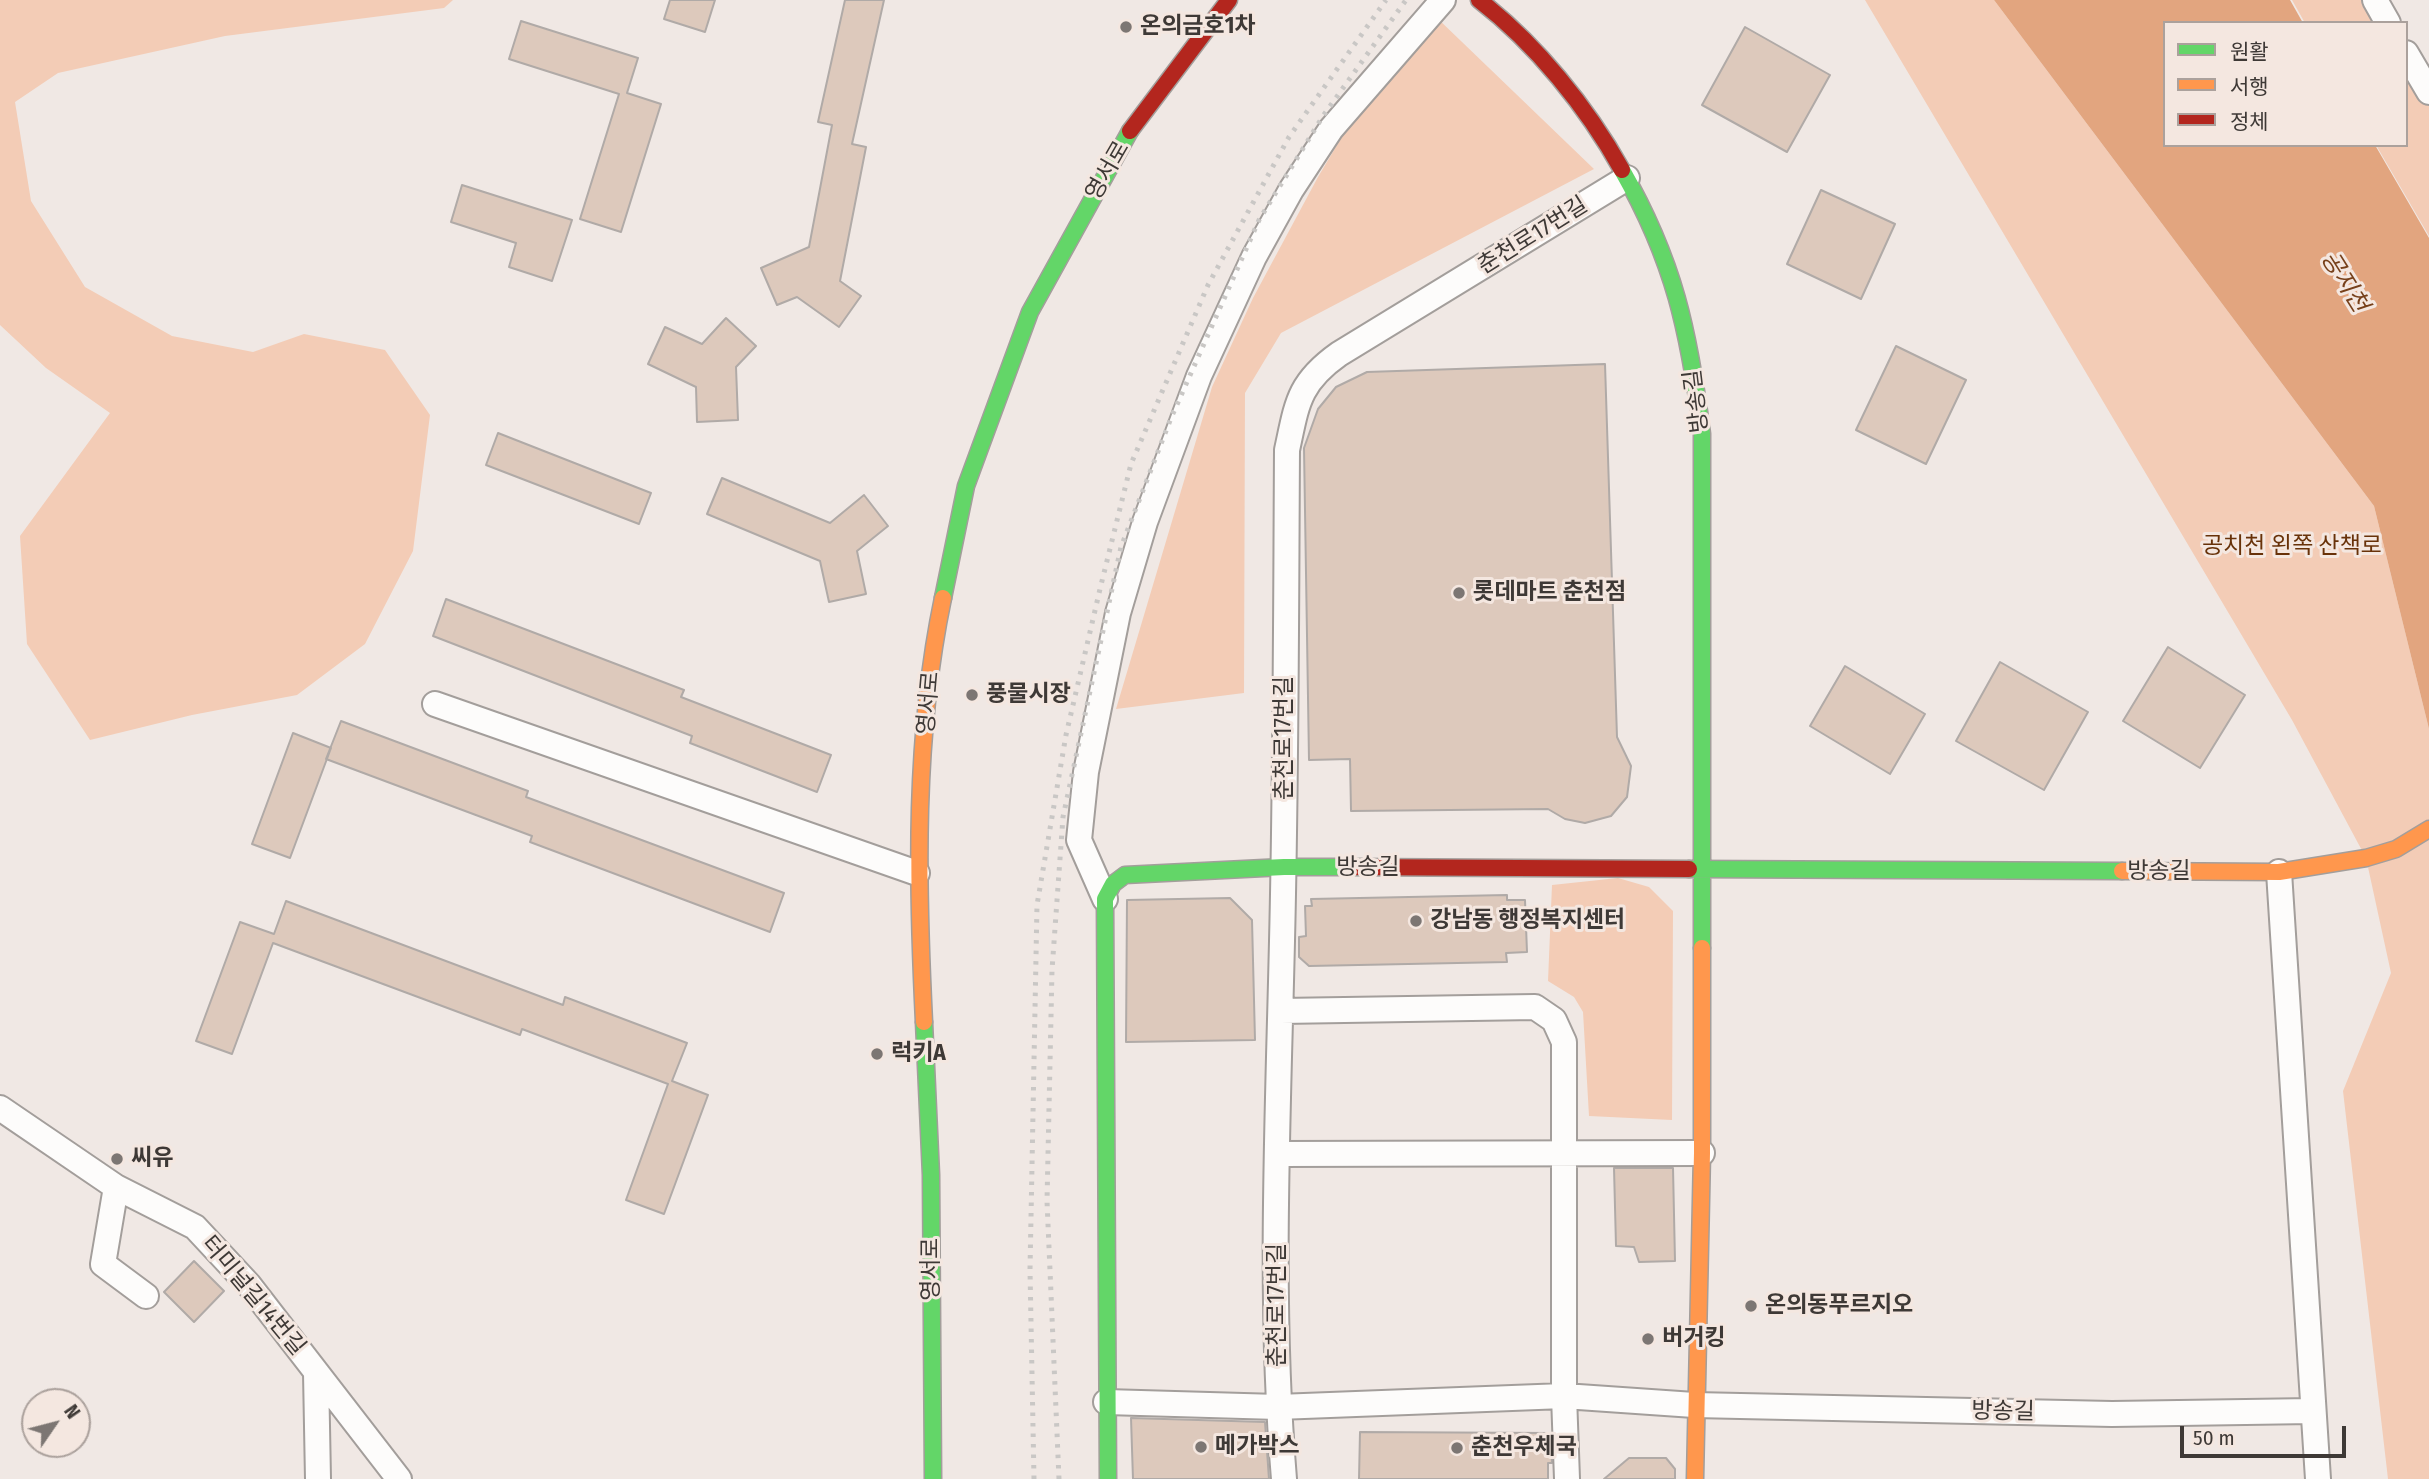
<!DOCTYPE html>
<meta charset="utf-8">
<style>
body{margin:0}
#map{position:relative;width:2429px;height:1479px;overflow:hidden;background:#f0e8e4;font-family:"Fira Sans Condensed","Noto Sans KR",sans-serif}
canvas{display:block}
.legend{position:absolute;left:2163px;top:21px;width:245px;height:126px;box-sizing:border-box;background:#f4e7e0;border:2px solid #aba19c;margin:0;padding:9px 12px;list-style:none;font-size:21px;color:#3e3936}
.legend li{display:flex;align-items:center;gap:14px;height:35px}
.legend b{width:35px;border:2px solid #aba19c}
.north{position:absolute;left:21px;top:1388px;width:70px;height:70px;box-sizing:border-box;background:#f4e7e0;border:2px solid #aba19c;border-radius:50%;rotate:55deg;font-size:19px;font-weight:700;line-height:28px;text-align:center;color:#3e3936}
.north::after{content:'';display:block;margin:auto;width:24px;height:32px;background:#7c7673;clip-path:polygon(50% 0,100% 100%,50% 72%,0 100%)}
.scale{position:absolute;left:2180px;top:1426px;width:166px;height:32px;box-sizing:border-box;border:4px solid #3e3936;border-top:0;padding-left:9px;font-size:21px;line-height:24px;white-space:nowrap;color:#3e3936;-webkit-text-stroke:5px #f4e7e0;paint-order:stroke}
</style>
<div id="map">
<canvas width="2429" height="1479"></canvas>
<ul class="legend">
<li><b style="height:9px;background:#63d668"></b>원활</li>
<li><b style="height:9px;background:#ff974d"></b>서행</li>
<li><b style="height:9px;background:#b3261e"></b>정체</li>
</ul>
<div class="north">N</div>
<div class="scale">50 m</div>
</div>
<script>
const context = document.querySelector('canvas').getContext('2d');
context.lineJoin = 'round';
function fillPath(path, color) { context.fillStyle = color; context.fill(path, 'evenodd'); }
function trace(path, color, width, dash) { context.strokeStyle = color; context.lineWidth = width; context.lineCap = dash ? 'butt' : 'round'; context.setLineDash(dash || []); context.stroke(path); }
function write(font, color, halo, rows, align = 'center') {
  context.font = font + ' "Fira Sans Condensed","Noto Sans KR",sans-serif'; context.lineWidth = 6; context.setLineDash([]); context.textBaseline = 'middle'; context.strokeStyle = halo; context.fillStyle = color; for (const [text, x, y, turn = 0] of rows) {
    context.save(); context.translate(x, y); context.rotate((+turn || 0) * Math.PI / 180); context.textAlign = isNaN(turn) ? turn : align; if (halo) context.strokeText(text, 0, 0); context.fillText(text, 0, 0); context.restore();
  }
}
fillPath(new Path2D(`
 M 0,0 L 453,0 L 444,8 L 225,36 L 58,73 L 15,102 L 31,201 L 85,287 L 172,336 L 253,352 L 304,334 L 385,350 L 430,415 L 413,551 L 365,644 L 297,695 L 192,715 L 90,740 L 27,644 L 20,536 L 110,413 L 46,368 L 0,325 Z
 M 1865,0 L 1994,0 L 2374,506 L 2429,729 L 2429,1479 L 2388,1479 L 2343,1091 L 2391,973 L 2366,858 L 2292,720 Z
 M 2292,0 L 2373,0 L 2386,23 L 2305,23 Z
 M 1435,16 L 1594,169 L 1281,333 L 1245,393 L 1244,693 L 1116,709 L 1212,387 L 1253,298 L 1318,177 L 1378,76 Z
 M 2406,59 L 2429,100 L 2429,236 L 2376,145 L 2406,145 Z
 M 1618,878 L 1649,887 L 1673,911 L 1672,1120 L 1589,1116 L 1583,1012 L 1574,997 L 1548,981 L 1552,885 Z`), '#f3ccb6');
fillPath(new Path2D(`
 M 1994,0 L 2290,0 L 2303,23 L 2165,23 L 2165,145 L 2375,145 L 2429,238 L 2429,729 L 2374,506 Z`), '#e2a57f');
const building = new Path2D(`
 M 670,0 L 715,0 L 705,32 L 664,19 Z
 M 845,0 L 884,0 L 852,144 L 866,147 L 840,281 L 861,296 L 839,327 L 797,297 L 777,305 L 761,268 L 809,247 L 832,125 L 818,122 Z
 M 521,21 L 638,58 L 627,93 L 661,104 L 621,232 L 580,219 L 619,94 L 509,59 Z
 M 1745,27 L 1830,75 L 1787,152 L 1702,105 Z
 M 462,185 L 572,220 L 552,281 L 509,267 L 516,243 L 451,222 Z
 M 1821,190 L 1895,224 L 1861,299 L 1787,264 Z
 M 726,318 L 756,346 L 736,367 L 738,420 L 697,422 L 696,387 L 648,364 L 665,327 L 702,344 Z
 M 1896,346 L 1966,380 L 1926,464 L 1856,430 Z
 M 1605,364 L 1617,737 L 1631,766 L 1627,797 L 1611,816 L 1585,823 L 1565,819 L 1548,809 L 1351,811 L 1350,759 L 1309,760 L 1304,448 L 1318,409 L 1336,387 L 1367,372 Z
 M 498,433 L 651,493 L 639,524 L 486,465 Z
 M 722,478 L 830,523 L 864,495 L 888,526 L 857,551 L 866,594 L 829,602 L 820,561 L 707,514 Z
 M 446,599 L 684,690 L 681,697 L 831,755 L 817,792 L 690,743 L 692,736 L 433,636 Z
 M 2168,647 L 2245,695 L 2200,768 L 2123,721 Z
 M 2000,662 L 2088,712 L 2044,790 L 1956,741 Z
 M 1845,666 L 1925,714 L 1890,774 L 1810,726 Z
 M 341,721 L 528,791 L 526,797 L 784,893 L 770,932 L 530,842 L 532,836 L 326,759 Z
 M 293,733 L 331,748 L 290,858 L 252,844 Z
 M 1507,895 L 1507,900 L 1525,900 L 1527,952 L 1506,953 L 1507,962 L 1309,966 L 1299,957 L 1299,937 L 1306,936 L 1305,906 L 1312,906 L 1311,899 Z
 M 1230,898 L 1252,920 L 1255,1040 L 1126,1042 L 1127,900 Z
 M 286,901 L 563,1005 L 565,997 L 687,1043 L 672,1081 L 708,1095 L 664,1214 L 626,1200 L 668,1084 L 522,1029 L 520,1035 L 273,943 L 232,1054 L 196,1041 L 240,922 L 274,934 Z
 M 1614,1168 L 1673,1168 L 1675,1261 L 1639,1262 L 1634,1247 L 1616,1246 Z
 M 194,1261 L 224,1291 L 194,1322 L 164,1292 Z
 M 1131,1418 L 1265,1422 L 1269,1479 L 1133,1479 Z
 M 1360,1432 L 1550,1433 L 1552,1463 L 1548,1463 L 1548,1479 L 1359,1479 Z
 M 1629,1458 L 1666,1458 L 1675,1469 L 1675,1479 L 1604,1479 Z`);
fillPath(building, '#ddc9bc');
trace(building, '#b0aaa7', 2);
const street = new Path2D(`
 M 2375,0 L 2388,23
 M 2406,53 L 2429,92
 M 435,704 L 917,873
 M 2279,872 L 2318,1479
 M 1105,899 L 1079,840 L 1086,772 L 1118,613 L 1145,522 L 1199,376 L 1254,257 L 1291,190 L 1331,129 L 1443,0
 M 1281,1011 L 1535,1007 L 1554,1020 L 1564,1042 L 1564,1396 L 1567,1479
 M 0,1108 L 116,1187 L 195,1227 L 249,1285 L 399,1479
 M 1278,1154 L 1702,1153
 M 116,1187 L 103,1264 L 146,1296
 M 316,1373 L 318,1479
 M 1106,1402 L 1278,1407 L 1564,1396 L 1694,1405 L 2112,1414 L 2312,1411
 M 1284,1479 C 1269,1301 1278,1119 1282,941 C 1286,777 1286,613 1287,450 C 1297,404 1298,383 1339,354 L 1627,178`);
const fast = new Path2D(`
 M 1622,170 C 1674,261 1689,331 1702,434 L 1702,948
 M 943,598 L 966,486 L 1030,312 L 1130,131
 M 1689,869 L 2122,871
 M 924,1022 L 931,1175 L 933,1479
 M 1108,1479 L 1105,899 L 1113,884 L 1125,875 L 1284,867 L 1347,867`);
const slow = new Path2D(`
 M 2122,871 L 2279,872 L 2366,858 L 2396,849 L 2429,829
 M 924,1022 C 917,881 914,736 943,598
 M 1695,1479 L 1702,1153 L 1702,948`);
const jam = new Path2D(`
 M 1479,0 C 1536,44 1587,107 1622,170
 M 1130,131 L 1229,0
 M 1347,867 L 1689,869`);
trace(street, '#a39e9b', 28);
trace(fast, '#a39e9b', 19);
trace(slow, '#a39e9b', 19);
trace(jam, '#a39e9b', 19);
trace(street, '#fdfcfb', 24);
trace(fast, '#63d668', 16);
trace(slow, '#ff974d', 16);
trace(jam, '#b3261e', 16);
trace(new Path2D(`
 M 1034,1479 L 1030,1270 L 1037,905 L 1066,735 L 1100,589 L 1131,464 L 1208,285 L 1289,137 L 1386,0
 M 1059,1479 L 1047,1201 L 1052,970 L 1063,817 L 1121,547 L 1171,418 L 1259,220 L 1323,116 L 1406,0`), '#c9c7c5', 5, [3.5, 7]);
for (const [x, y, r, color] of [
 [1126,27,7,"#7c7673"],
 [1459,593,7,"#7c7673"],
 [972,695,7,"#7c7673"],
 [1416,921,7,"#7c7673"],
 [877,1054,7,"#7c7673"],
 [117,1159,7,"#7c7673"],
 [1751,1306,7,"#7c7673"],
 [1648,1339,7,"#7c7673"],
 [1201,1447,7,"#7c7673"],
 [1457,1448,7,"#7c7673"]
]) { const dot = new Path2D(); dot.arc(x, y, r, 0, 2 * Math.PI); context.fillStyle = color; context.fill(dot); trace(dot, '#f4e7e0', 2.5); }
write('bold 23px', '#3e3936', '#f4e7e0', [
 ["온의금호1차",1140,27],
 ["롯데마트 춘천점",1473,593],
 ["풍물시장",986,695],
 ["강남동 행정복지센터",1430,921],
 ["럭키A",891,1054],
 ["씨유",131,1159],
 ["온의동푸르지오",1765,1306],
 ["버거킹",1662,1339],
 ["메가박스",1215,1447],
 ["춘천우체국",1471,1448]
], 'left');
write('23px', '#3e3936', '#f4e7e0', [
 ["영서로",1108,171,-60],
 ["춘천로17번길",1533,236,-32],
 ["방송길",1697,401,-97],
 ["영서로",929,703,-85],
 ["춘천로17번길",1285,738,-90],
 ["방송길",1368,868],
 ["방송길",2159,872],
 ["영서로",932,1269,-90],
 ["터미널길14번길",253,1296,50],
 ["춘천로17번길",1278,1305,-90],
 ["방송길",2003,1412,1]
]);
write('23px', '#683209', '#f4e7e0', [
 ["공치천 왼쪽 산책로",2292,547]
]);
write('italic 24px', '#77401a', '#f4e7e0', [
 ["공지천",2344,282,58]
]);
</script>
